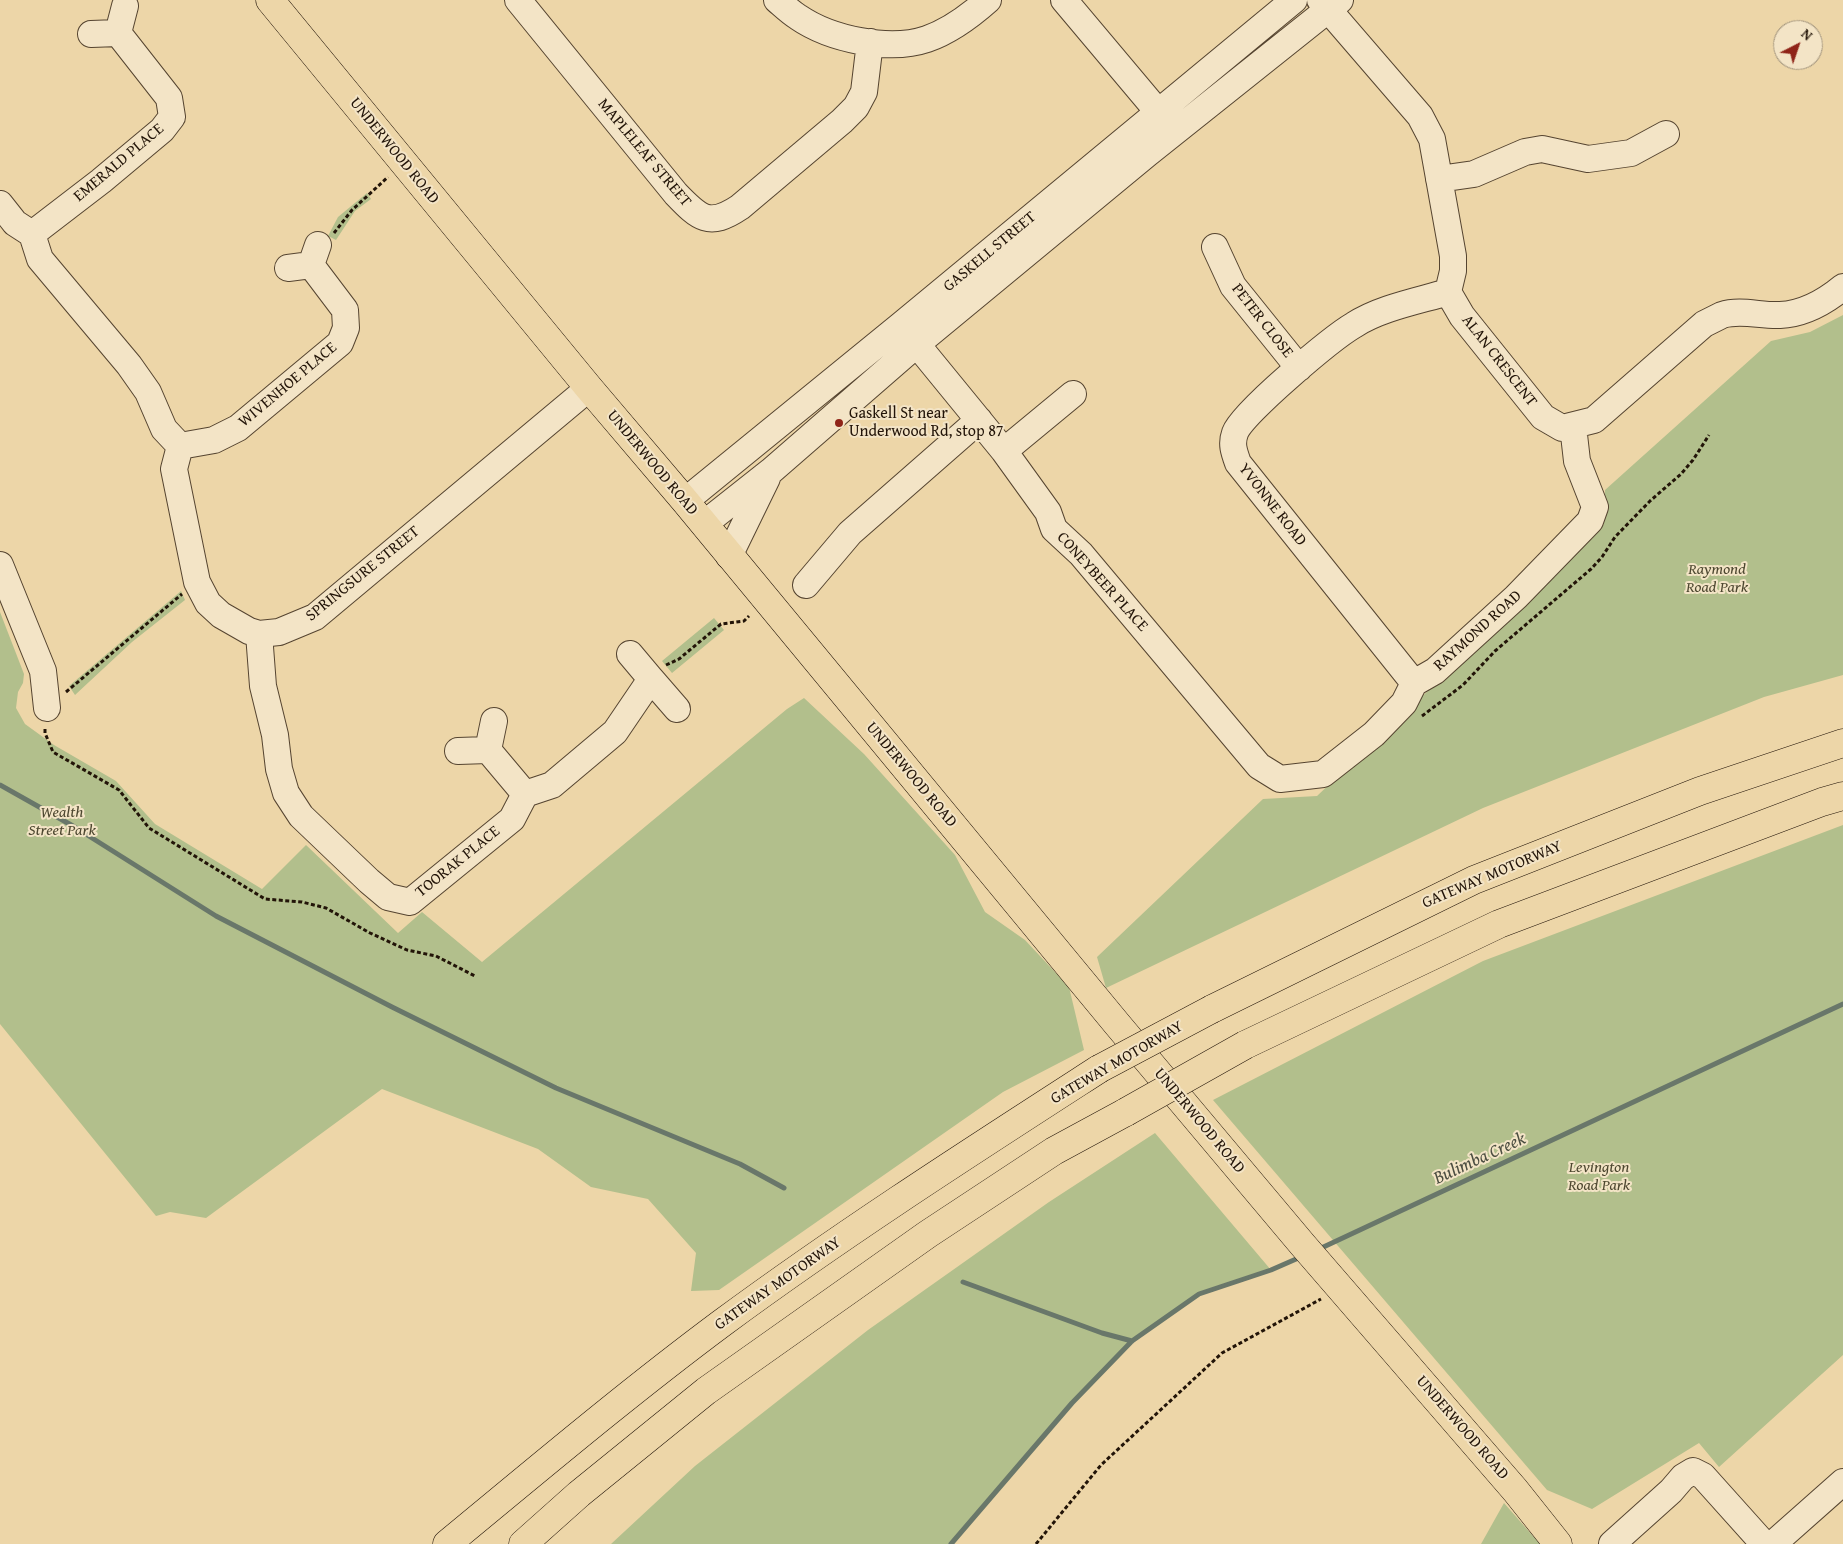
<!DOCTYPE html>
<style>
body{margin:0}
#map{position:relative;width:1843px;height:1544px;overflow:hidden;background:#edd6a8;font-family:"Gentium Book Plus",serif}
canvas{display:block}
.north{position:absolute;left:1773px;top:20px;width:50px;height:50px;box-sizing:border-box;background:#f3e4c6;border:1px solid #9f917a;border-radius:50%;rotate:41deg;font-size:14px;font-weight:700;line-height:20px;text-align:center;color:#221408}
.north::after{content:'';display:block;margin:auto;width:18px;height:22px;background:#8f2418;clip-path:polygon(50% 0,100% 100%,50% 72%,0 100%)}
</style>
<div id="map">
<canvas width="1843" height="1544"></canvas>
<div class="north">N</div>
</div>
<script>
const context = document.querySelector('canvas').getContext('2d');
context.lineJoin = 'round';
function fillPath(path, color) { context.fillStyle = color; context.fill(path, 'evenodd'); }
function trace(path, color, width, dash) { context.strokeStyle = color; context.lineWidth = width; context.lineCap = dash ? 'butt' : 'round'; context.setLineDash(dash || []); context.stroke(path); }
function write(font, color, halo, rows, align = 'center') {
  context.font = font + ' "Gentium Book Plus",serif'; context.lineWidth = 4; context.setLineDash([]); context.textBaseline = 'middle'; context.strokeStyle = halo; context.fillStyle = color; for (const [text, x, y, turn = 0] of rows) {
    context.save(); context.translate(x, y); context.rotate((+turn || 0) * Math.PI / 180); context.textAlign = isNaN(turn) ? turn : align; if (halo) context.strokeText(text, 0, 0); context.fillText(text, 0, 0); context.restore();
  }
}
fillPath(new Path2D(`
 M 367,193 L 371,199 L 355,211 L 336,240 L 328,236 L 338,217 Z
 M 1843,315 L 1843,675 L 1764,697 L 1483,808 L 1106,988 L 1097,957 L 1263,799 L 1317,796 L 1604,524 L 1605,490 L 1771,341 L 1810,332 Z
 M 181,591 L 185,600 L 132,642 L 75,695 L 69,686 Z
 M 0,612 L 24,674 L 23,683 L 18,692 L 16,708 L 25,724 L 54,745 L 116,781 L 155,824 L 262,889 L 306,845 L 398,933 L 422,912 L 482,962 L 787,709 L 804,698 L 864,754 L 955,855 L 985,912 L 1025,940 L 1069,987 L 1084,1050 L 1003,1092 L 719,1290 L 691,1291 L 696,1253 L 648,1199 L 591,1187 L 538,1149 L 382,1089 L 206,1218 L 170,1212 L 156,1216 L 0,1024 Z
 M 714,618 L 724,630 L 672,673 L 662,661 Z
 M 1843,825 L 1843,1355 L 1719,1467 L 1699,1443 L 1592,1509 L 1547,1490 L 1213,1100 L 1483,961 Z
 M 1155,1133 L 1271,1270 L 1199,1294 L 1132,1341 L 1072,1403 L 951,1544 L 611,1544 L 695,1466 L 868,1330 L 1049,1202 Z
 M 1504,1503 L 1540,1544 L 1481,1544 Z`), '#b2bf8c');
trace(new Path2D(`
 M 0,785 L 73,826 L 216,916 L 392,1007 L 556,1088 L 740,1164 L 784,1188
 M 1317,1250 L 1843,1004
 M 963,1282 L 1102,1333 L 1132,1341
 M 951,1544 L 1072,1403 L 1132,1341 L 1199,1294 L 1271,1270 L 1303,1256`), '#69776a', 5);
const minor = new Path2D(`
 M 518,0 L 676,194 C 699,218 709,228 740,207 L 842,121 L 856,107 L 864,92 L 870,42
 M 777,0 C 784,6 790,12 798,17 C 830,39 889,52 927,39 C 950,31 970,16 988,0
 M 1064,0 L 1170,126
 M 1320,0 L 1420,116 L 1432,139 L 1453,256 L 1453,271 L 1448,292 L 1462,316 L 1543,417 L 1562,428 L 1594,420 L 1704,324 C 1710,321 1716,318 1722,315 C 1740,309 1761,316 1780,315 C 1803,314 1826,301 1843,287
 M 91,34 L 118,33 L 125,6
 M 1439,179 L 1474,174 L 1525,152 L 1542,149 L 1588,159 L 1631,153 L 1666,134
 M 0,204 L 15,223 L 32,234 L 40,259 L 129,365 L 148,392 L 164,429 L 180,446 L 174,469 L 197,582 L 208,603 L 221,615 L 249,631 L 259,634 L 279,632 L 315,617 L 589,388
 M 32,234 L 101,181 L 162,130 L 172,117 L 169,98 L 118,33
 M 1215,247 L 1233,286 L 1299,368
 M 288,268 L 311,265 L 318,245
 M 901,325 L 1004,451 L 1048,512 L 1054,529 L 1081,554 L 1259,766 L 1280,779 L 1323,774 L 1374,734 L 1404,703 L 1414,683 L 1435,671 L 1516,597 L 1590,521 L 1595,507 L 1577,461 L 1573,426
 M 180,446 L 214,440 L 238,428 L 340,343 L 346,328 L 345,310 L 311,265
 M 1004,451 L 1073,394
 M 685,501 L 901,325 L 1294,0
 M 704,524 L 771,471 L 917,344 L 1147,154 L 1340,0
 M 729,556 L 767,478
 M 0,565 L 43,671 L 47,708
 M 806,585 L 850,533 L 979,420
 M 259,634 L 263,686 L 275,735 L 279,769 L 286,793 L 301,816 L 369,881 L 388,897 L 410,902 L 512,819 L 525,794 L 552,785 L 615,732 L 651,679 L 630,654
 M 651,679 L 677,709
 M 1414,683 L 1238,463 C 1234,452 1231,444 1235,433 C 1242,413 1332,338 1354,325 C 1380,308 1418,301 1448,292
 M 488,750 L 525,794
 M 488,750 L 494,721
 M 458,751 L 488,750
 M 1612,1544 L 1671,1491 L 1683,1477 L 1693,1471 L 1703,1476 L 1764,1544
 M 1773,1544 L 1843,1482`);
const major = new Path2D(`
 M 270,0 L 589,388 L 685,501 L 1117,1024 L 1302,1244 L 1515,1490 L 1558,1544`);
const highway = new Path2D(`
 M 1212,1009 L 1474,880 L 1700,791 L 1843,743
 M 1245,1045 L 1499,924 L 1822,802 L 1843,796
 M 447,1544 C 538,1469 628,1393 722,1323 C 844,1233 972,1151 1099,1069
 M 523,1544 L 579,1494 L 706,1391 L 928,1234 L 1054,1151 L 1126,1112`);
trace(minor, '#554430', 28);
trace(major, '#221408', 29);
trace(highway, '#221408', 29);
trace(new Path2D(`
 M 334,233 L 352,210 L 388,177
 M 666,665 L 679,659 L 721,624 L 744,621 L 749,616
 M 66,692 L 182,594
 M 1422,716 L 1463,685 L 1495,651 L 1591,569 L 1602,557 L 1615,537 L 1650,501 L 1681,474 L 1693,460 L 1709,435
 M 45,729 L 45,733 L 53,752 L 119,790 L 149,828 L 265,899 L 302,902 L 326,908 L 370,933 L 407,950 L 436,956 L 475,976
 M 1036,1544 L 1101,1465 L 1222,1353 L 1321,1299`), '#221408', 3, [4, 2.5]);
trace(minor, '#f3e4c6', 26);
trace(major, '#edd6a8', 28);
trace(highway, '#edd6a8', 28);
const highwayBridge = new Path2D(`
 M 1099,1069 L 1212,1009
 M 1126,1112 L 1245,1045`);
trace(highwayBridge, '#221408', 29, []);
trace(highwayBridge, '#edd6a8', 28);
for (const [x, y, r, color] of [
 [839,423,5,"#8f2418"]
]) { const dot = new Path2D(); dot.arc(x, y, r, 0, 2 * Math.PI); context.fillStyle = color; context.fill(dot); trace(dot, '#f3e4c6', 2); }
write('16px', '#221408', '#f3e4c6', [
 ["UNDERWOOD ROAD",394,151,51],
 ["MAPLELEAF STREET",644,153,50],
 ["EMERALD PLACE",119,163,-40],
 ["GASKELL STREET",990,252,-40],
 ["PETER CLOSE",1262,321,52],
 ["ALAN CRESCENT",1499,361,52],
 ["WIVENHOE PLACE",288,385,-40],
 ["UNDERWOOD ROAD",652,463,50],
 ["YVONNE ROAD",1272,505,52],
 ["SPRINGSURE STREET",363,574,-39],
 ["CONEYBEER PLACE",1102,582,48],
 ["RAYMOND ROAD",1478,631,-42],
 ["UNDERWOOD ROAD",911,775,50],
 ["TOORAK PLACE",458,862,-39],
 ["GATEWAY MOTORWAY",1492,875,-23],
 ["GATEWAY MOTORWAY",1117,1063,-30],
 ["UNDERWOOD ROAD",1199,1121,50],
 ["GATEWAY MOTORWAY",778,1284,-35],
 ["UNDERWOOD ROAD",1462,1428,49]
]);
write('16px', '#221408', '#f3e4c6', [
 ["Gaskell St near",849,414],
 ["Underwood Rd, stop 87",849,432]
], 'left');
write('italic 16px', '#4d4730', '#f3e4c6', [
 ["Raymond",1717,570],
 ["Road Park",1717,588],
 ["Wealth",62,813],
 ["Street Park",62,831],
 ["Levington",1599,1168],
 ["Road Park",1599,1186]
]);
write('italic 18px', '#4c4e41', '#f3e4c6', [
 ["Bulimba Creek",1480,1159,-25]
]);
</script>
